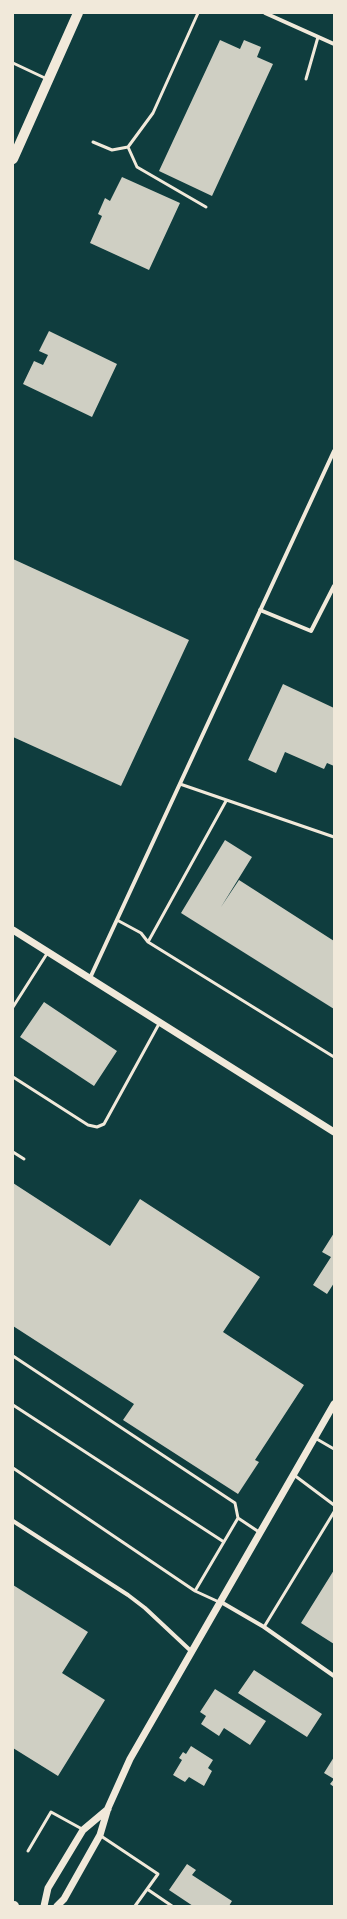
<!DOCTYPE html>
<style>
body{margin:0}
#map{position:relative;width:347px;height:1919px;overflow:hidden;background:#0f3d3e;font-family:"Zilla Slab",serif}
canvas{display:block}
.frame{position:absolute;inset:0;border:14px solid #f1e9da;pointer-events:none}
</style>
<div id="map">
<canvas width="347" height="1919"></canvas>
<div class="frame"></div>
</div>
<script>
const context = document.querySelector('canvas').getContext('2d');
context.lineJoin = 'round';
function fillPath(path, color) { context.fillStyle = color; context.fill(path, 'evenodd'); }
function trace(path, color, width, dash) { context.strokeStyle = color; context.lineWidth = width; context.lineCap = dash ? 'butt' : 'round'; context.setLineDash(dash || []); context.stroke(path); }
fillPath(new Path2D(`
 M 220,40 L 240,49 L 244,40 L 261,47 L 257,57 L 273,64 L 212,196 L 159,171 Z
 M 122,177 L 180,203 L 149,270 L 90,243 L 102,216 L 98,214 L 105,198 L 110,201 Z
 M 49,331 L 117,364 L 92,417 L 23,384 L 34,361 L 43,365 L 48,355 L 39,351 Z
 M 13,559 L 189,640 L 121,786 L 13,737 Z
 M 283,684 L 334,708 L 334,766 L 327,763 L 324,769 L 285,752 L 276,773 L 248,760 Z
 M 225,840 L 252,857 L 221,907 L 239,880 L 334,941 L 334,1009 L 181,913 Z
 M 44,1002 L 117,1051 L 94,1086 L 20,1037 Z
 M 13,1183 L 110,1246 L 140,1199 L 260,1277 L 223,1332 L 304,1385 L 255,1460 L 259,1462 L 238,1494 L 123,1420 L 134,1404 L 13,1326 Z
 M 334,1233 L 334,1283 L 327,1294 L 313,1285 L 331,1257 L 322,1252 Z
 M 334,1570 L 334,1644 L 301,1623 Z
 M 13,1585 L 88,1632 L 62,1673 L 105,1700 L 58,1776 L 13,1748 Z
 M 254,1670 L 322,1714 L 307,1737 L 238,1693 Z
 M 215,1689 L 266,1721 L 250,1745 L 224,1728 L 219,1736 L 201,1724 L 206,1716 L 200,1712 Z
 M 191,1746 L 213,1760 L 208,1768 L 212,1771 L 204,1786 L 189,1777 L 185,1782 L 173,1775 L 182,1760 L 179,1758 L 183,1752 L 186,1754 Z
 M 334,1757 L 334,1787 L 330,1784 L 334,1779 L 324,1773 Z
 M 187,1864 L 196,1870 L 192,1875 L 232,1901 L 229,1906 L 193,1906 L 169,1890 Z`), '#cfcfc3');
trace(new Path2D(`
 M 13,63 L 47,79
 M 306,79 L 318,37
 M 93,142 L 112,150 L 128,147 L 153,113 L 198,13
 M 128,147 L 137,167 L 206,207
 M 180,784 L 334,837
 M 117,920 L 141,933 L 148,942 L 334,1057
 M 148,942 L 226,801
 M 13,1007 L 48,952
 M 13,1077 L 88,1125 L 97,1127 L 104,1124 L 160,1022
 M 13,1152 L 24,1159
 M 13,1356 L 235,1503 L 238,1518 L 195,1591
 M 13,1405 L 224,1542
 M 315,1438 L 334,1449
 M 13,1468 L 195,1591 L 219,1602
 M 294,1475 L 334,1505
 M 238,1518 L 259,1532
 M 264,1627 L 334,1512
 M 101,1836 L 158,1874 L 135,1906
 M 28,1851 L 51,1812 L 82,1829
 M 147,1889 L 172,1906`), '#f1e9da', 3);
trace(new Path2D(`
 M 265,13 L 334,44
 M 260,610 L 311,631 L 334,586
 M 90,978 L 334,451
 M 13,1521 L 128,1595 L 145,1608 L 192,1652
 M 221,1602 L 264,1627 L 334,1676`), '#f1e9da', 4);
trace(new Path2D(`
 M 13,930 L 334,1132
 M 44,1906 L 48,1888 L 83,1830 L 108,1809
 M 57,1906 L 64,1899 L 100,1835 L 108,1808 L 130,1759 L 334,1404`), '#f1e9da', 7);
trace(new Path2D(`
 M 13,159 L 78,13
 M 13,1906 L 14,1906`), '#f1e9da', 10);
</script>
